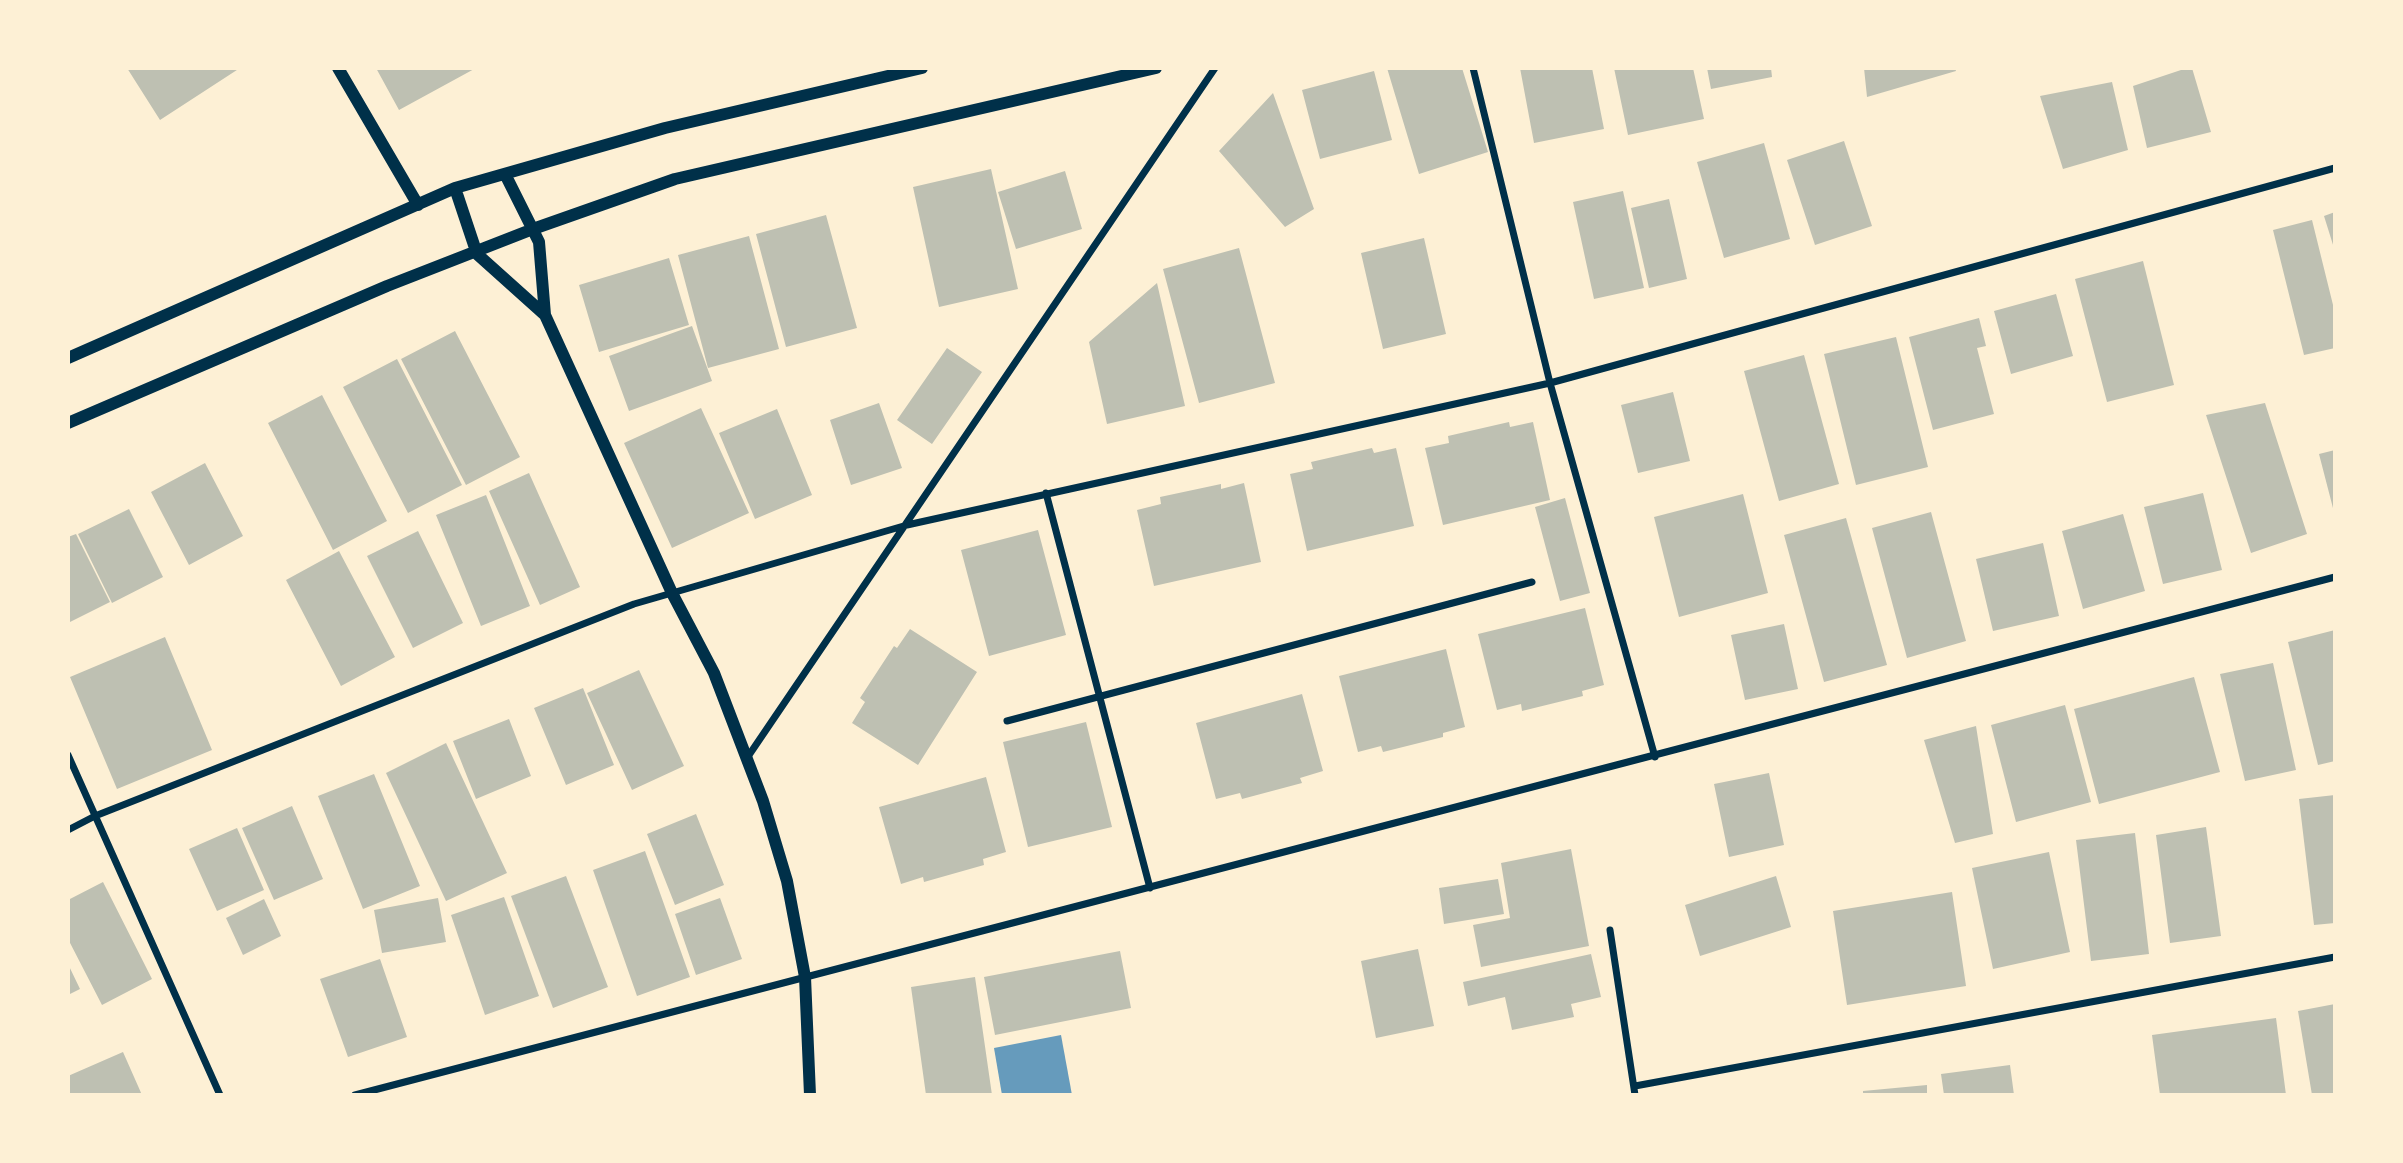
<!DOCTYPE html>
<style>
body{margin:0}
#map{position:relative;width:2403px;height:1163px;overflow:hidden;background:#fdf0d5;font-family:"Roboto Condensed",sans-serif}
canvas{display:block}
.frame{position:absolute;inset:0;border:70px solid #fdf0d5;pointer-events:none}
</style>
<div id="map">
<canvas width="2403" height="1163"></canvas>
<div class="frame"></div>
</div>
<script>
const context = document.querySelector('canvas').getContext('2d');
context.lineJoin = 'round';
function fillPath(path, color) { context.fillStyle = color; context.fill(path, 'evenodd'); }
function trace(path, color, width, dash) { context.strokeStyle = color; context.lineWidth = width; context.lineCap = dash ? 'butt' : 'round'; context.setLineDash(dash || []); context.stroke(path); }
fillPath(new Path2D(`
 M 1061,1035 L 1072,1095 L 1002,1095 L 994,1048 Z`), '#669bbc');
fillPath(new Path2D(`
 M 127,68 L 240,68 L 160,120 Z
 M 376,68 L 476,68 L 399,110 Z
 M 1387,68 L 1462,68 L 1488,152 L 1419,174 Z
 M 1520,68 L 1592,68 L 1604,129 L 1534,143 Z
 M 1614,68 L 1693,68 L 1704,119 L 1628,135 Z
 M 1707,68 L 1771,68 L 1772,77 L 1711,89 Z
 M 1864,68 L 1955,68 L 1956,71 L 1867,97 Z
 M 2187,68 L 2192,68 L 2211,132 L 2147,148 L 2133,86 Z
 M 1374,71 L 1392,140 L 1320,159 L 1302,90 Z
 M 2112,82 L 2128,150 L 2063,169 L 2040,96 Z
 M 1273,93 L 1314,209 L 1285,227 L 1219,151 Z
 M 1844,141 L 1872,226 L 1815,245 L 1787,160 Z
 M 1764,143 L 1790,239 L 1724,258 L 1697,162 Z
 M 991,169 L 1018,289 L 939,307 L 913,187 Z
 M 1065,171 L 1082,229 L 1016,249 L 998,192 Z
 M 1623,191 L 1644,288 L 1594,299 L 1573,202 Z
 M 1669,199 L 1687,279 L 1649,288 L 1631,208 Z
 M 2335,212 L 2335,248 L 2334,248 L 2324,216 Z
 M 826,215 L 857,328 L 786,347 L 756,234 Z
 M 2312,220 L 2335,313 L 2335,348 L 2304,355 L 2273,230 Z
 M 749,236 L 779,349 L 708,368 L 678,255 Z
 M 1424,238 L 1446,334 L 1383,349 L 1361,253 Z
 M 1239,248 L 1275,383 L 1199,403 L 1163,269 Z
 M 669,258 L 689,325 L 599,352 L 579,285 Z
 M 2143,261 L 2174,385 L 2107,402 L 2075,279 Z
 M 1157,283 L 1185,406 L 1107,424 L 1089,342 Z
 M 2056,294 L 2073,356 L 2011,374 L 1994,311 Z
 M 1979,318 L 1986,346 L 1977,348 L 1994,414 L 1933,430 L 1909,337 Z
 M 692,326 L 712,381 L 629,411 L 609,356 Z
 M 455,331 L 520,457 L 466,485 L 401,359 Z
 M 1896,337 L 1928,467 L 1856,485 L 1824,354 Z
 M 947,348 L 982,372 L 932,444 L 897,420 Z
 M 1804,355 L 1839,484 L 1779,501 L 1744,371 Z
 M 397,359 L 462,485 L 408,513 L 343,387 Z
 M 1673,392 L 1690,461 L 1638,473 L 1621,405 Z
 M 322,395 L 387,521 L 333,550 L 268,423 Z
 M 879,403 L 902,468 L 851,485 L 830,420 Z
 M 2265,403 L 2307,534 L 2251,553 L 2206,415 Z
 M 701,408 L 749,513 L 672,548 L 624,443 Z
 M 777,409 L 812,495 L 755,519 L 719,433 Z
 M 1509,422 L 1510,427 L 1533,422 L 1550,500 L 1443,525 L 1425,448 L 1449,443 L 1448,436 Z
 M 1372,448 L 1374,453 L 1396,448 L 1414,526 L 1307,551 L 1290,474 L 1313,469 L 1311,462 Z
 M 2335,450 L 2335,512 L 2334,512 L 2319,454 Z
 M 205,463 L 243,536 L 189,565 L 151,492 Z
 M 529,473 L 580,587 L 540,605 L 489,491 Z
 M 1244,483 L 1261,562 L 1154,586 L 1137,510 L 1161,504 L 1160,497 L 1221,484 L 1221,489 Z
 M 2203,493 L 2222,570 L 2163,584 L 2144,507 Z
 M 1743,494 L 1768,593 L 1679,617 L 1654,517 Z
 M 486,495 L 530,606 L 481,626 L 436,515 Z
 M 1565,498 L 1590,593 L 1560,601 L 1535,507 Z
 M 129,509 L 163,577 L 112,603 L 78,534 Z
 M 1931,512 L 1966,641 L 1907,658 L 1872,528 Z
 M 2123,514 L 2145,591 L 2083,609 L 2062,531 Z
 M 1846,518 L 1887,665 L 1824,682 L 1784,535 Z
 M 1038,530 L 1066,635 L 989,656 L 961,550 Z
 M 418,531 L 463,623 L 413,648 L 367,556 Z
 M 76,534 L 110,602 L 68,623 L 68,537 Z
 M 2043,543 L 2059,616 L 1993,631 L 1976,559 Z
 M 339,551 L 395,657 L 341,686 L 286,580 Z
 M 1585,608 L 1604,685 L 1582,691 L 1583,696 L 1522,711 L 1521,704 L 1497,710 L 1478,634 Z
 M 1784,624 L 1798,689 L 1745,700 L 1731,635 Z
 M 910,629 L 977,672 L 918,765 L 852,723 L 865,702 L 860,698 L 894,646 L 897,648 Z
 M 2335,630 L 2335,761 L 2318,765 L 2288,642 Z
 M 165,637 L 212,750 L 117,789 L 70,677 Z
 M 1446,649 L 1465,727 L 1443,733 L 1443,737 L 1383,752 L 1381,746 L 1358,752 L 1339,676 Z
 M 2273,663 L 2296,770 L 2245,781 L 2220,674 Z
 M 639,670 L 684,766 L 632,790 L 587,693 Z
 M 2194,677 L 2220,772 L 2099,804 L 2074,709 Z
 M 583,688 L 614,765 L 566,785 L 534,708 Z
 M 1302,694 L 1323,771 L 1300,778 L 1302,783 L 1242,799 L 1240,793 L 1216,799 L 1196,723 Z
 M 2065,705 L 2091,802 L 2016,822 L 1991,725 Z
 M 509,719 L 531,776 L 476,799 L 453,741 Z
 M 1086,722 L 1112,827 L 1028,847 L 1003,742 Z
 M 1976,726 L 1993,834 L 1955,843 L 1924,740 Z
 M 446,743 L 507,873 L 446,901 L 386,773 Z
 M 1769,773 L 1784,845 L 1729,857 L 1714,784 Z
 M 374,774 L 420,886 L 363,909 L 318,796 Z
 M 986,777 L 1006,852 L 983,859 L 984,865 L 924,882 L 923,877 L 901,884 L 879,807 Z
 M 2335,795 L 2335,923 L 2314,925 L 2299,799 Z
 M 292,806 L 323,879 L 274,900 L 242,828 Z
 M 696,814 L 724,885 L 675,905 L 647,834 Z
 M 2206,827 L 2221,936 L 2170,943 L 2156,835 Z
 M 237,828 L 264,890 L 217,911 L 189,849 Z
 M 2135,833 L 2149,954 L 2091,961 L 2076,840 Z
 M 1571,849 L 1589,946 L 1481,967 L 1473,925 L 1510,918 L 1501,863 Z
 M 645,851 L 690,977 L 637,996 L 593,870 Z
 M 2049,852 L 2070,952 L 1993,969 L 1972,868 Z
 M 566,876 L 608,987 L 553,1008 L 511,896 Z
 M 1776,876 L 1791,927 L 1700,956 L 1685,905 Z
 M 1498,879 L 1504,914 L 1444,924 L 1439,888 Z
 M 103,882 L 152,979 L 102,1005 L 68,939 L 68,900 Z
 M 1952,892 L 1966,986 L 1847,1005 L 1833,911 Z
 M 504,897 L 539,996 L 485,1015 L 451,915 Z
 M 438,898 L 446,942 L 382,953 L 374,910 Z
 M 720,898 L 742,959 L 696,975 L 675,914 Z
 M 264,899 L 281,936 L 243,955 L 226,918 Z
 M 1418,949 L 1434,1026 L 1376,1038 L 1361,961 Z
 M 1120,951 L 1131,1008 L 995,1035 L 984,977 Z
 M 1591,954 L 1601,997 L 1571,1004 L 1574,1017 L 1512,1030 L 1505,997 L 1468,1006 L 1463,982 Z
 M 380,959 L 407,1037 L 348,1057 L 320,979 Z
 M 68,964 L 80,989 L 68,995 Z
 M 975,977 L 992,1095 L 926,1095 L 911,987 Z
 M 2335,1004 L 2335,1095 L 2312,1095 L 2298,1011 Z
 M 2276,1018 L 2286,1095 L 2160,1095 L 2152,1035 Z
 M 123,1052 L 142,1095 L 68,1095 L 68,1076 Z
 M 2010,1065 L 2014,1095 L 1944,1095 L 1941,1074 Z
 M 1927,1085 L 1927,1095 L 1863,1095 L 1863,1091 Z`), '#bec0b2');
trace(new Path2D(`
 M 1473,68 L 1550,383 L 1655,757
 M 1046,493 L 1150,888
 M 1007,721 L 1532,582
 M 68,755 L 220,1095
 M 747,758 L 1215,68
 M 68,830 L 95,816 L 634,604 L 907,525 L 1550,383 L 2335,168
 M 1610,930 L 1635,1095
 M 1635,1086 L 2335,957
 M 355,1095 L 2335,577`), '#003049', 7);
trace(new Path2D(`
 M 338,68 L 418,205
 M 505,174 L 539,242 L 545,315 L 672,593 L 714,673 L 763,801 L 787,881 L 805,977 L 810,1095
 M 455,188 L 477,254 L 545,315
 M 68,358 L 455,188 L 665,128 L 922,68
 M 68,423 L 387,286 L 533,229 L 675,179 L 1156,68`), '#003049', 12);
</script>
